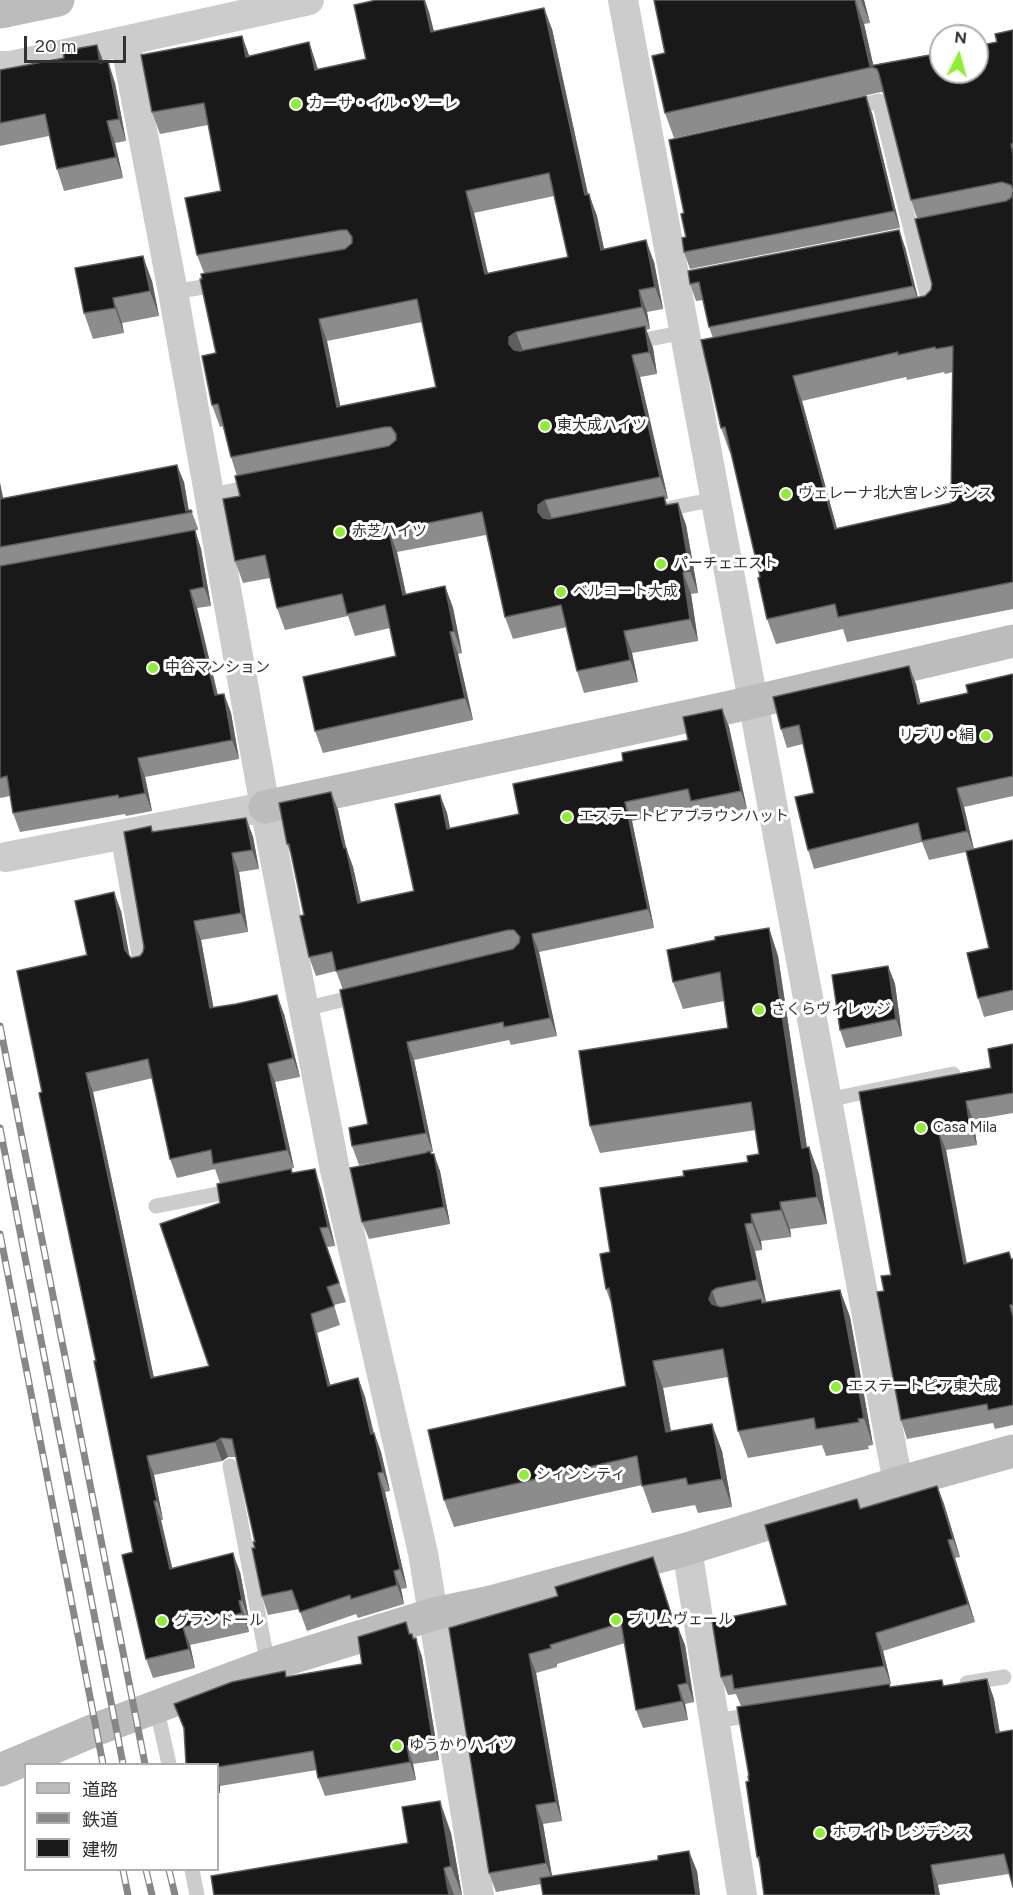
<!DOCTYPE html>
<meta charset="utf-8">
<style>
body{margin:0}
#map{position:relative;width:1013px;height:1895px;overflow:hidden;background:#fff;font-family:Figtree,"Noto Sans JP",sans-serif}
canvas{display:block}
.legend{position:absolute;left:24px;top:1763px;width:195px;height:108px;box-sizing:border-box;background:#fff;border:2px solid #adadad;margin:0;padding:8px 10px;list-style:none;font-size:18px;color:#323232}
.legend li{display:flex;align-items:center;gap:12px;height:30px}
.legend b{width:30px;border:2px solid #adadad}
.north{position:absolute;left:929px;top:24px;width:60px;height:60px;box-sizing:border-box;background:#fff;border:2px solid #adadad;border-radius:50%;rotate:6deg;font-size:16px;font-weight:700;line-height:24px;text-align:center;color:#323232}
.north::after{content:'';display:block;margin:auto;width:21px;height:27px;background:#8bf12c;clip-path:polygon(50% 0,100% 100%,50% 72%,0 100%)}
.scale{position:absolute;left:24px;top:36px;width:102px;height:27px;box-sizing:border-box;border:3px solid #323232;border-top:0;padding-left:8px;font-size:18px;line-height:21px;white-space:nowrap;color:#323232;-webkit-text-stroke:4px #fff;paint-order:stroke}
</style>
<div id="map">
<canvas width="1013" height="1895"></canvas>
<ul class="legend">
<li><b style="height:8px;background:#bcbcbc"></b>道路</li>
<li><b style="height:8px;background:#878787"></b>鉄道</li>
<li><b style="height:16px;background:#191919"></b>建物</li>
</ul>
<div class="north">N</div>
<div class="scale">20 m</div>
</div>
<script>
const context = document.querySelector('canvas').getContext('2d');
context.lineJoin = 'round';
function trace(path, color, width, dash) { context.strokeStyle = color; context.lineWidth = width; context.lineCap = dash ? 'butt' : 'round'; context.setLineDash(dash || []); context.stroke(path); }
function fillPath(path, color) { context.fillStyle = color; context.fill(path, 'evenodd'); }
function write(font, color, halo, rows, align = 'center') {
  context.font = font + ' Figtree,"Noto Sans JP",sans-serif'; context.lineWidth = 6; context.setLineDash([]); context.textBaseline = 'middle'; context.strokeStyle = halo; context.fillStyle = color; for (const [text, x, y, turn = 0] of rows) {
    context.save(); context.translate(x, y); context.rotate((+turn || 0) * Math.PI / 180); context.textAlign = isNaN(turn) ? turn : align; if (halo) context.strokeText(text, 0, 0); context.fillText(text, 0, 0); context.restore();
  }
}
trace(new Path2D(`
 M 848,108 L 879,101 L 931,311
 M 173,292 L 221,284
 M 629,343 L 685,332
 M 210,495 L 257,486
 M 661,510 L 716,499
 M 118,836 L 141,967
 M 304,1009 L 362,995
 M 827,1100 L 953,1074
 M 156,1206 L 238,1190
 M 230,1466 L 268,1665
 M 967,1683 L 1004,1677
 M 156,1706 L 169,1764
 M 715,1721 L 759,1714
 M 192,1870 L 197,1895`), '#ccc', 15);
trace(new Path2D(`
 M 623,0 L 898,1483
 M 125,41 L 173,292 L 265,807 L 335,1170 L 423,1553 L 479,1895
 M 0,66 L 11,66 L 309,0
 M 6,857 L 265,807
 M 687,1549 L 742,1895`), '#ccc', 30);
trace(new Path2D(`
 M 0,12 L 58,0
 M 265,807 L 731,707 L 1013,641
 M 0,1770 L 97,1729 L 268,1665 L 434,1614 L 491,1602 L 687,1549 L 898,1483 L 1013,1451`), '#bcbcbc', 33);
const rail = new Path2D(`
 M 0,1026 L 145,1764
 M 0,1128 L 123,1764
 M 0,1234 L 103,1764
 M 123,1870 L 128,1895
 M 146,1870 L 152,1895
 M 169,1870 L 175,1895`);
trace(rail, '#878787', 7);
trace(rail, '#fff', 4.5, [14]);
fillPath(new Path2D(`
 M 654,0 L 864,0 L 870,23 L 864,24 L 873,65 L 997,42 L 1013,30 L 1013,609 L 847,642 L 843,629 L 776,644 L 767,619 L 760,577 L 731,453 L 730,453 L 721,428 L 713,338 L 709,327 L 703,300 L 696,301 L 690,284 L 905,247 L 918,297 L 925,296 L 931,290 L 932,284 L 917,218 L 911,200 L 884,93 L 881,92 L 674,138 L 665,113 L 665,53 ZM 944,372 L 945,374 L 953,372 L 951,503 L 837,529 L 802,401 L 906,377 L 907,380 Z
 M 429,12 L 434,31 L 552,29 L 588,195 L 597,216 L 604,250 L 654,262 L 663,309 L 647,312 L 650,329 L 646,330 L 653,348 L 657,374 L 640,377 L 668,499 L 665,499 L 667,505 L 678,503 L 686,525 L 698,593 L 691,594 L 698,641 L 632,653 L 638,682 L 584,693 L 577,671 L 567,627 L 513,639 L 505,617 L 486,535 L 397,552 L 406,595 L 445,586 L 453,608 L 462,653 L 458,654 L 473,720 L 323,753 L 315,731 L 396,656 L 390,628 L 355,636 L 348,616 L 285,630 L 277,608 L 270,578 L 243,583 L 235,561 L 240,496 L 237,476 L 231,457 L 223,426 L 220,427 L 212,405 L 216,353 L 202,279 L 204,273 L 197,255 L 221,191 L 208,125 L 160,134 L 152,112 L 242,36 L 249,56 L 309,42 L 318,69 L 366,59 ZM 554,196 L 568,257 L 488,273 L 474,213 ZM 422,322 L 436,387 L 340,406 L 327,341 Z
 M 103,62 L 115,83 L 126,141 L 115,143 L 123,178 L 64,191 L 57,169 L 49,136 L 0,146 L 0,70 Z
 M 872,113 L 900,228 L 690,269 L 684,252 L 686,237 L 684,213 Z
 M 75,268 L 152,281 L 159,316 L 122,323 L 124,333 L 93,339 L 84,313 Z
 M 184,482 L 189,511 L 191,510 L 198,528 L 198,530 L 195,530 L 201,549 L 211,606 L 197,608 L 218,695 L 224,694 L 231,713 L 239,759 L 145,777 L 152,811 L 126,816 L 125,814 L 20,832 L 13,813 L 10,796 L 0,798 L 0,483 L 3,498 Z
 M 1013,674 L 1013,796 L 964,807 L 974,849 L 1013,840 L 1013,1010 L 984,1017 L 978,998 L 989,948 L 966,852 L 929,860 L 922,842 L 814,869 L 808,850 L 814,793 L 803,744 L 787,748 L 781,729 L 916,684 L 920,703 L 968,693 Z
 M 722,709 L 729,727 L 747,809 L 698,820 L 693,808 L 632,821 L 654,928 L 539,952 L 557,1036 L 511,1045 L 509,1040 L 414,1060 L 433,1152 L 431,1152 L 440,1171 L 450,1224 L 369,1239 L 362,1222 L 420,1154 L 359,1165 L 352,1146 L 368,1124 L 343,990 L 336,971 L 316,976 L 309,957 L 304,915 L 293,861 L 287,844 L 338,810 L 346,848 L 353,867 L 361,902 L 414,891 L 440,795 L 447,813 L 450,829 L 519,814 L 623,761 L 688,740 Z
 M 246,818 L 253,837 L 259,869 L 239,872 L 248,932 L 201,940 L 213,1007 L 284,1014 L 300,1077 L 275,1082 L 294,1168 L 291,1169 L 292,1173 L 321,1188 L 335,1246 L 327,1247 L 346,1302 L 334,1305 L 340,1325 L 317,1333 L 330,1385 L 358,1378 L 365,1397 L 374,1433 L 381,1452 L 390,1491 L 385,1492 L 407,1588 L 401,1589 L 404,1604 L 358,1618 L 356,1614 L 307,1631 L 299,1609 L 268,1615 L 262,1596 L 255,1548 L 255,1542 L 236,1457 L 228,1457 L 222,1461 L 154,1475 L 163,1520 L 161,1520 L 172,1569 L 240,1572 L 249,1619 L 246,1619 L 249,1632 L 190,1645 L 195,1668 L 153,1678 L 146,1659 L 133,1552 L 96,1361 L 42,1092 L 87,955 L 121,911 L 129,955 L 131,958 L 140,956 L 143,952 L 151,826 L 153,832 ZM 153,1078 L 170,1159 L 177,1178 L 215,1169 L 220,1183 L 220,1203 L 209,1366 L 154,1378 L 93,1092 Z
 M 769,928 L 778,956 L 807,1147 L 809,1147 L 819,1174 L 827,1224 L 790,1229 L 791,1237 L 761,1241 L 762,1250 L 755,1251 L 766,1302 L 840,1290 L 850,1317 L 873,1445 L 868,1446 L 869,1449 L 826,1456 L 822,1445 L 748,1458 L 738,1431 L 728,1377 L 663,1388 L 671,1431 L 722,1451 L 732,1507 L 698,1513 L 695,1505 L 652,1513 L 642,1485 L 454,1527 L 444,1500 L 626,1386 L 612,1306 L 606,1289 L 610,1252 L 684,1176 L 748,1162 L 759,1154 L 756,1130 L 600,1153 L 590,1126 L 728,1028 L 724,1001 L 683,1009 L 673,982 Z
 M 888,966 L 895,984 L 902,1036 L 846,1048 L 840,1030 Z
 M 1013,1044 L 1013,1113 L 973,1120 L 977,1145 L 946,1150 L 967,1263 L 1013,1259 L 1013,1425 L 995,1429 L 993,1423 L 907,1439 L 901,1420 L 884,1291 L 891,1275 L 859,1092 L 991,1068 Z
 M 937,1486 L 944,1504 L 960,1557 L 955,1558 L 975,1622 L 883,1651 L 891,1684 L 889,1685 L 890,1687 L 942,1680 L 944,1686 L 987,1679 L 994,1699 L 1000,1733 L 1009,1874 L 938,1885 L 760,1867 L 757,1857 L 749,1781 L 749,1776 L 741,1706 L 736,1694 L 728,1695 L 721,1677 L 787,1605 L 857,1499 L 860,1509 Z
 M 653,1557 L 676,1627 L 685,1645 L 694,1702 L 685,1704 L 688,1720 L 643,1728 L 636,1710 L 625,1643 L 557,1664 L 557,1667 L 536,1673 L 562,1821 L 543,1824 L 552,1876 L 697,1871 L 700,1895 L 543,1895 L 541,1884 L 496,1892 L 489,1873 L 449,1628 L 558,1596 Z
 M 406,1622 L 410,1634 L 412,1634 L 422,1657 L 439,1760 L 413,1764 L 416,1780 L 325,1796 L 318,1778 L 317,1770 L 220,1786 L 220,1793 L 218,1793 L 218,1764 L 184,1730 L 174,1704 L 287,1677 L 362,1664 Z
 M 451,1833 L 462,1895 L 214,1895 L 408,1843 Z`), '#8c8c8c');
fillPath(new Path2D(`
 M 424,0 L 425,0 L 429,12 L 439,54 L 431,32 Z
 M 855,0 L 864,24 L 874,68 L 870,67 Z
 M 861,0 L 864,0 L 870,23 Z
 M 544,8 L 552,29 L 593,217 L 585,195 Z
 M 242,36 L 250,58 L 246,57 Z
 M 309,42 L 316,64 L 323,92 L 315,70 Z
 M 97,45 L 105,66 L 100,63 Z
 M 108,61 L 115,83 L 126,141 L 119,119 Z
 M 866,96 L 872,113 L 900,228 L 894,211 Z
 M 107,121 L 115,143 L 123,178 L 116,157 Z
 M 466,191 L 474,213 L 493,296 L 485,274 Z
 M 589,194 L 597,216 L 609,272 L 601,250 Z
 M 899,230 L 905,247 L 919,303 L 913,286 Z
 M 646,240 L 654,262 L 663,309 L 655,287 Z
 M 143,256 L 152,281 L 159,316 L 150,291 Z
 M 639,290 L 647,312 L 650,329 L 642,307 Z
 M 113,298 L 122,323 L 124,333 L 115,308 Z
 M 319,319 L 327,341 L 345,429 L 337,407 Z
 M 645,326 L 653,348 L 657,374 L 649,352 Z
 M 516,332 L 524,353 L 517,359 L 509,344 L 509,337 Z
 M 632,355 L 640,377 L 668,499 L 660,477 Z
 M 793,376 L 802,401 L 844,554 L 835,529 Z
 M 177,465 L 184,482 L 189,513 L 186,511 Z
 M 0,483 L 6,513 L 0,497 Z
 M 545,500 L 553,521 L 546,527 L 538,512 L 538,505 Z
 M 678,503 L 686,525 L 698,593 L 690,571 Z
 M 195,530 L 201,549 L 211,606 L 204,587 Z
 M 389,531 L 397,552 L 411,617 L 403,595 Z
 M 683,572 L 691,594 L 698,641 L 690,619 Z
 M 445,586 L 453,608 L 462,653 L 454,631 Z
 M 190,590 L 197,608 L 222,714 L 215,695 Z
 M 624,631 L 632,653 L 638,682 L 630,660 Z
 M 450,632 L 458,654 L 473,720 L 465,698 Z
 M 909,666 L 916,684 L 925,722 L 918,704 Z
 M 224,694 L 231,713 L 239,759 L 232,740 Z
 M 722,709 L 729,727 L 747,809 L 741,791 Z
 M 138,758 L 145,777 L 152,811 L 145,793 Z
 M 957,788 L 964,807 L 974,850 L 967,831 Z
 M 331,792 L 338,810 L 348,857 L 346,848 L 353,867 L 365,921 L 358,903 L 341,836 Z
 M 440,795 L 447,813 L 454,848 L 447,829 Z
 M 625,802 L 632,821 L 654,928 L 648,909 Z
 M 246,818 L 253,837 L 259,869 L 252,850 Z
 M 232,853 L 239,872 L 248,932 L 241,913 Z
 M 114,892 L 121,911 L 132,969 L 125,950 Z
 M 194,921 L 201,940 L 217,1026 L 210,1008 Z
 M 769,928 L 778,956 L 811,1175 L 802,1148 Z
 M 532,934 L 539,952 L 557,1036 L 550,1018 Z
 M 888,966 L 895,984 L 902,1036 L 896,1019 Z
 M 277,995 L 284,1014 L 300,1077 L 293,1058 Z
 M 407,1042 L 414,1060 L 433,1152 L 426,1133 Z
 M 268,1064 L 275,1082 L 294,1168 L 287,1150 Z
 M 86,1073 L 93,1092 L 158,1397 L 151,1378 Z
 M 966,1101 L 973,1120 L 977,1145 L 970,1126 Z
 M 939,1132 L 946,1150 L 970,1283 L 964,1264 Z
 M 809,1147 L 819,1174 L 827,1224 L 817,1197 Z
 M 430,1151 L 436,1167 L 434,1154 L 440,1171 L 450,1224 L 444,1207 Z
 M 315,1169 L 321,1188 L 335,1246 L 328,1227 Z
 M 780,1202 L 790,1229 L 791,1237 L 781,1210 Z
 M 751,1214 L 761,1241 L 762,1250 L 752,1223 Z
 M 745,1224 L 755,1251 L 767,1307 L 757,1280 Z
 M 840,1290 L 850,1317 L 873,1445 L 864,1418 Z
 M 712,1291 L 722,1318 L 719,1326 L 709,1299 Z
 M 311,1314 L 317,1333 L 335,1404 L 328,1386 Z
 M 653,1361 L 663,1388 L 676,1460 L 666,1432 Z
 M 358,1378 L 365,1397 L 378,1453 L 371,1434 Z
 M 712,1424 L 722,1451 L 732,1507 L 722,1479 Z
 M 374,1433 L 381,1452 L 390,1491 L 383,1472 Z
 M 221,1438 L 228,1457 L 222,1461 L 215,1442 Z
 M 147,1456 L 154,1475 L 163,1520 L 157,1501 Z
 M 378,1473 L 385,1492 L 407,1588 L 400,1569 Z
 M 937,1486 L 944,1504 L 960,1557 L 953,1539 Z
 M 154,1501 L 161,1520 L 177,1588 L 170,1569 Z
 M 948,1540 L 955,1558 L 975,1622 L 968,1604 Z
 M 233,1553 L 240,1572 L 249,1619 L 242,1600 Z
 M 653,1557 L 680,1640 L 678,1627 L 685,1645 L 694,1702 L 687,1683 L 675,1627 Z
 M 394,1571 L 401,1589 L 404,1604 L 397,1585 Z
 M 239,1601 L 246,1619 L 249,1632 L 242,1613 Z
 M 183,1627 L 190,1645 L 195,1668 L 189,1649 Z
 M 876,1633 L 883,1651 L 891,1684 L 884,1666 Z
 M 412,1634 L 418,1649 L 416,1638 L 422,1657 L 439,1760 L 433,1742 Z
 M 529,1654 L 536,1673 L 562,1821 L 556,1802 Z
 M 987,1679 L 994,1699 L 1003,1753 L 996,1733 Z
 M 678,1685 L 685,1704 L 688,1720 L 682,1701 Z
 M 407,1746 L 413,1764 L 416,1780 L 410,1762 Z
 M 218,1779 L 220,1786 L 220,1793 L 218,1787 Z
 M 440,1801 L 451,1833 L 462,1895 L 451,1866 Z
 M 536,1805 L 543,1824 L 553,1882 L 546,1863 Z
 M 689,1851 L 697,1871 L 700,1895 L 696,1895 Z
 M 931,1865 L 938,1885 L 940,1895 L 936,1895 Z
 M 444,1868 L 454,1895 L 449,1895 Z`), '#5e5e5e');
const building = new Path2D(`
 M 376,0 L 424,0 L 431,32 L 544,8 L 585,195 L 589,194 L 601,250 L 646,240 L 655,287 L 639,290 L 642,307 L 516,332 L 509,337 L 509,344 L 514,350 L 520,351 L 645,326 L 649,352 L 632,355 L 660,477 L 545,500 L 538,505 L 538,512 L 543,518 L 549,519 L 664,496 L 666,505 L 678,503 L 690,571 L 683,572 L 690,619 L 624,631 L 630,660 L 577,671 L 561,605 L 505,617 L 482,512 L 389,531 L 403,595 L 445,586 L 454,631 L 450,632 L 465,698 L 315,731 L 303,677 L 396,656 L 385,605 L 347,614 L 342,594 L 277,608 L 265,555 L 235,561 L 223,499 L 240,496 L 235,476 L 389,446 L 396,440 L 396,434 L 391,427 L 385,427 L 231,457 L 218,404 L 212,405 L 202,356 L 216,353 L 200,279 L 202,279 L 201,274 L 345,249 L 352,243 L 352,237 L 347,230 L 341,230 L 197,255 L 185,198 L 221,191 L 204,103 L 152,112 L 141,55 L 242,36 L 246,57 L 309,42 L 315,70 L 366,59 L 354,5 ZM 549,173 L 568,257 L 485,274 L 466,191 ZM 417,299 L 436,387 L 337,407 L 319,319 Z
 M 654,0 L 855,0 L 870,66 L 941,53 L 941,72 L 977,72 L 977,46 L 997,42 L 995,34 L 1013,30 L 1013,144 L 1011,144 L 1013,154 L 1013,189 L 1011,185 L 1002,182 L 911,200 L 879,74 L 877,69 L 872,67 L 665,113 L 652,56 L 665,53 Z
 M 97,45 L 100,63 L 108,61 L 119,119 L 107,121 L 116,157 L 57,169 L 45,114 L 0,123 L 0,70 L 64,58 L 63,51 Z
 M 866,96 L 894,211 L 684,252 L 682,238 L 686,237 L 681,214 L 684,213 L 669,140 Z
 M 1013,192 L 1013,582 L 838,617 L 835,604 L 767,619 L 758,578 L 760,577 L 725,427 L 721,428 L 701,340 L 925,296 L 931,290 L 932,284 L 915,219 L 1006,201 L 1011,198 ZM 953,346 L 951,503 L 835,529 L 793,376 L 898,352 L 898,355 L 935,347 L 936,349 Z
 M 899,230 L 913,286 L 709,327 L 699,282 L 690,284 L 688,271 Z
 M 143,256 L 150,291 L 113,298 L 115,308 L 84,313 L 75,268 Z
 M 177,465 L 186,511 L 191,510 L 192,512 L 0,547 L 0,499 Z
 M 195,530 L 204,587 L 190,590 L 215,695 L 224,694 L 232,740 L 138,758 L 145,793 L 119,798 L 118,795 L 13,813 L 7,776 L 0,778 L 0,566 Z
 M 909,666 L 918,704 L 968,693 L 966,685 L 1013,674 L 1013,776 L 957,788 L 967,831 L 922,841 L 918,823 L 808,850 L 795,797 L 814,793 L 799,725 L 781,729 L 773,697 Z
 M 722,709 L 741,791 L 691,801 L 688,789 L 625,802 L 648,909 L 532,934 L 550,1018 L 504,1027 L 503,1022 L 407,1042 L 426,1133 L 352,1146 L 349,1128 L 368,1124 L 340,990 L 513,949 L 519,943 L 520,937 L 514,930 L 508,930 L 336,971 L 332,952 L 309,957 L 300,916 L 304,915 L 289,844 L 287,844 L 279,803 L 331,792 L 341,836 L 344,848 L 346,848 L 358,903 L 414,891 L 395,804 L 440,795 L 447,829 L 519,814 L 513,784 L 623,761 L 622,753 L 688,740 L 683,717 Z
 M 246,818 L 252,850 L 232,853 L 241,913 L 194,921 L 210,1008 L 236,1004 L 277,995 L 293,1058 L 268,1064 L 287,1150 L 213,1164 L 211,1150 L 170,1159 L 148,1059 L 86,1073 L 151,1378 L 209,1366 L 160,1224 L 220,1203 L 217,1184 L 291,1169 L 292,1173 L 315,1169 L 328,1227 L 320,1228 L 339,1283 L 327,1287 L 334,1306 L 311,1314 L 328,1386 L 358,1378 L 371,1434 L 374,1433 L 383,1472 L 378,1473 L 400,1569 L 394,1571 L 397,1585 L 351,1599 L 350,1595 L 300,1612 L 292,1590 L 262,1596 L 252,1548 L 255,1548 L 253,1542 L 255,1542 L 232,1439 L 221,1438 L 215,1442 L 147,1456 L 157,1501 L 154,1501 L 170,1569 L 233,1553 L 242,1600 L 239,1601 L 242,1613 L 183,1627 L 189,1649 L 146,1659 L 122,1555 L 133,1552 L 94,1361 L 96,1361 L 39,1093 L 42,1092 L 17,971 L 87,955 L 75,901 L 114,892 L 125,950 L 131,958 L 140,956 L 143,952 L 144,947 L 124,832 L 151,826 L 152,832 Z
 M 1013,840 L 1013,990 L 978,998 L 967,953 L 989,948 L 966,851 Z
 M 769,928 L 802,1148 L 809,1147 L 817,1197 L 780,1202 L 781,1210 L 751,1214 L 752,1223 L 745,1224 L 757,1280 L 717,1288 L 712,1291 L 709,1299 L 712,1304 L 721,1307 L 761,1299 L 762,1303 L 840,1290 L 864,1418 L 858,1419 L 859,1422 L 816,1429 L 814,1418 L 738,1431 L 723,1349 L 653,1361 L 666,1432 L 712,1424 L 722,1479 L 688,1485 L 686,1478 L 642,1486 L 637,1456 L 444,1500 L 428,1430 L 626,1386 L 609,1288 L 606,1289 L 600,1254 L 610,1252 L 600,1188 L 684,1176 L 683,1171 L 748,1162 L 747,1156 L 759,1154 L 751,1102 L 590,1126 L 579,1051 L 728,1028 L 720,972 L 673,982 L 667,950 L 715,940 L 715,937 Z
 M 888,966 L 896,1019 L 840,1030 L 832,975 Z
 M 1013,1044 L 1013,1093 L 966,1101 L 970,1126 L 939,1132 L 964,1264 L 1009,1252 L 1011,1259 L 1013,1259 L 1013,1305 L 1010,1305 L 1013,1317 L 1013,1405 L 988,1410 L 987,1404 L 901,1420 L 877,1292 L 884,1291 L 881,1276 L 891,1275 L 859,1092 L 991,1068 L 988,1049 Z
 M 430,1151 L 431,1154 L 434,1154 L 444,1207 L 362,1222 L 350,1168 L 425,1153 Z
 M 937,1486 L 953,1539 L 948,1540 L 968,1604 L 876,1633 L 884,1666 L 734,1689 L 732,1675 L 721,1677 L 712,1621 L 787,1605 L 765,1525 L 857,1499 L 860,1509 Z
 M 653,1557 L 675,1627 L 678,1627 L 687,1683 L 678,1685 L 682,1701 L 636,1710 L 621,1623 L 550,1645 L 551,1648 L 529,1654 L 556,1802 L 536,1805 L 546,1863 L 489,1873 L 449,1628 L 558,1596 L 555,1587 Z
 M 406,1622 L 409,1634 L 412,1634 L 413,1639 L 416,1638 L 433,1742 L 407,1746 L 410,1762 L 318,1778 L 313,1751 L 218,1767 L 218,1764 L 186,1764 L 184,1728 L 174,1704 L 232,1682 L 285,1671 L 286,1677 L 362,1664 L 358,1637 Z
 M 987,1679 L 996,1733 L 1013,1730 L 1013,1887 L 1004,1854 L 931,1865 L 936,1895 L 764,1895 L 759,1857 L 757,1857 L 746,1782 L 749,1781 L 748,1776 L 749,1776 L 737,1707 L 889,1684 L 890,1687 L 942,1680 L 943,1686 Z
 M 440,1801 L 451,1866 L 444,1868 L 449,1895 L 214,1895 L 211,1876 L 408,1843 L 402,1807 Z
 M 689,1851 L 696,1895 L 543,1895 L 540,1878 L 658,1860 L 658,1856 Z`);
fillPath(building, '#191919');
trace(building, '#5e5e5e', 1.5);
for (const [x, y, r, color] of [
 [296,104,6,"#8bf12c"],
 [545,426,6,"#8bf12c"],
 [786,494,6,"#8bf12c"],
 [340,532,6,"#8bf12c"],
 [661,564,6,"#8bf12c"],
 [561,592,6,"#8bf12c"],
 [153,668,6,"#8bf12c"],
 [986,736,6,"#8bf12c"],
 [567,817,6,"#8bf12c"],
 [759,1010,6,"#8bf12c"],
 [921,1128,6,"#8bf12c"],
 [836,1387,6,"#8bf12c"],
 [524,1475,6,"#8bf12c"],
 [616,1620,6,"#8bf12c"],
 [162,1621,6,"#8bf12c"],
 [397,1746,6,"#8bf12c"],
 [820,1833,6,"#8bf12c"]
]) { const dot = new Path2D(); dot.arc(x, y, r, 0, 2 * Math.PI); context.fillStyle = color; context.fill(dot); trace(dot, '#fff', 2); }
write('15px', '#323232', '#fff', [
 ["カーサ・イル・ソーレ",308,104],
 ["東大成ハイツ",557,426],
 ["ヴェレーナ北大宮レジデンス",798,494],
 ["赤芝ハイツ",352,532],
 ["パーチェエスト",673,564],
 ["ベルコート大成",573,592],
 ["中谷マンション",165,668],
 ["リブリ・絹",974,736,"right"],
 ["エステートピアブラウンハット",579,817],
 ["さくらヴィレッジ",771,1010],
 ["Casa Mila",933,1128],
 ["エステートピア東大成",848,1387],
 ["シィンシティ",536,1475],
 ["プリムヴェール",628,1620],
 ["グランドール",174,1621],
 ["ゆうかりハイツ",409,1746],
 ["ホワイト レジデンス",832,1833]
], 'left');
</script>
